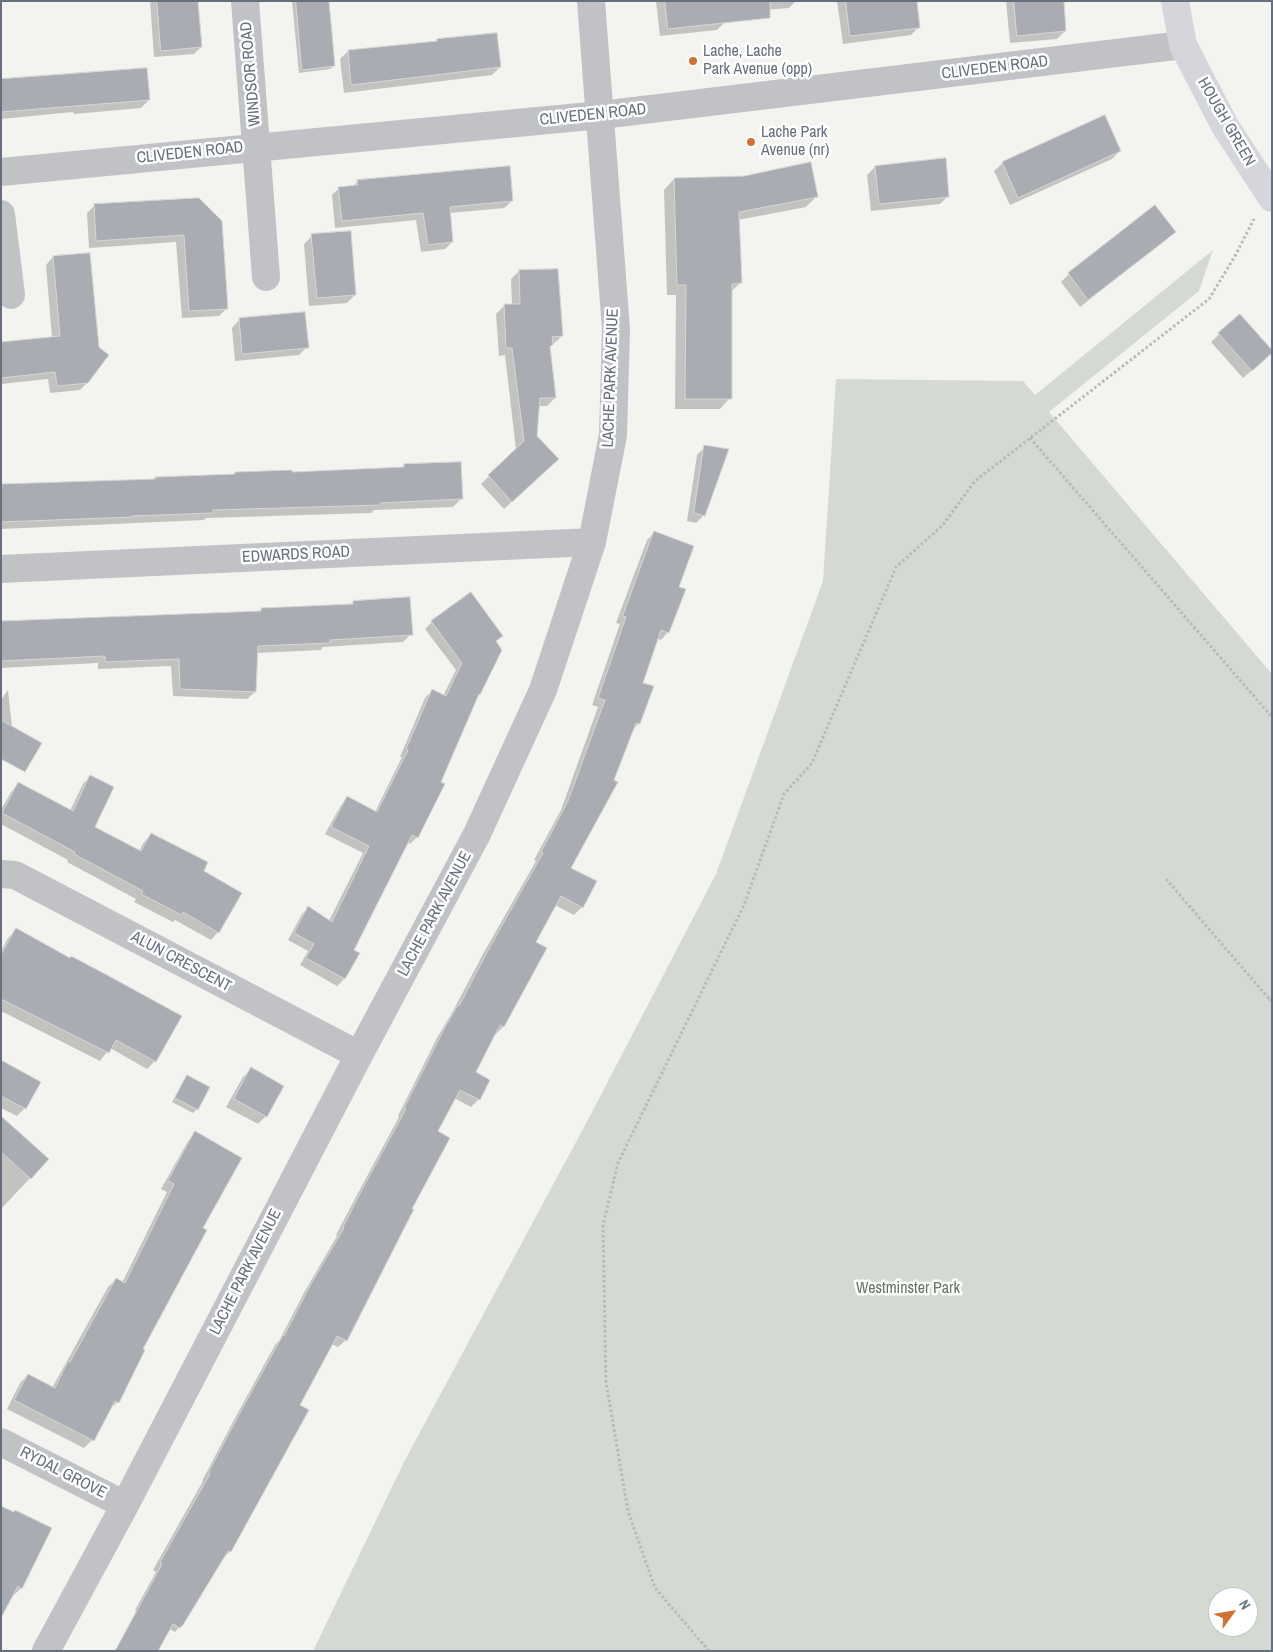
<!DOCTYPE html>
<style>
body{margin:0}
#map{position:relative;width:1273px;height:1652px;overflow:hidden;background:#f3f4f0;font-family:"Archivo Narrow",sans-serif}
canvas{display:block}
.frame{position:absolute;inset:0;border:2px solid #666f7e;pointer-events:none}
.north{position:absolute;left:1208px;top:1587px;width:50px;height:50px;box-sizing:border-box;background:#fff;border:1px solid #c2c5cb;border-radius:50%;rotate:58deg;font-size:14px;font-weight:700;line-height:20px;text-align:center;color:#666f7e}
.north::after{content:'';display:block;margin:auto;width:18px;height:22px;background:#cf7335;clip-path:polygon(50% 0,100% 100%,50% 72%,0 100%)}
</style>
<div id="map">
<canvas width="1273" height="1652"></canvas>
<div class="frame"></div>
<div class="north">N</div>
</div>
<script>
const context = document.querySelector('canvas').getContext('2d');
context.lineJoin = 'round';
function fillPath(path, color) { context.fillStyle = color; context.fill(path, 'evenodd'); }
function trace(path, color, width, dash) { context.strokeStyle = color; context.lineWidth = width; context.lineCap = dash ? 'butt' : 'round'; context.setLineDash(dash || []); context.stroke(path); }
function write(font, color, halo, rows, align = 'center') {
  context.font = font + ' "Archivo Narrow",sans-serif'; context.lineWidth = 5; context.setLineDash([]); context.textBaseline = 'middle'; context.strokeStyle = halo; context.fillStyle = color; for (const [text, x, y, turn = 0] of rows) {
    context.save(); context.translate(x, y); context.rotate((+turn || 0) * Math.PI / 180); context.textAlign = isNaN(turn) ? turn : align; if (halo) context.strokeText(text, 0, 0); context.fillText(text, 0, 0); context.restore();
  }
}
fillPath(new Path2D(`
 M 1213,250 L 1199,291 L 1049,412 L 1272,674 L 1272,1651 L 313,1651 L 404,1462 L 591,1114 L 716,874 L 823,581 L 836,379 L 1023,381 L 1035,395 ZM 1218,1597 L 1248,1597 L 1248,1627 L 1218,1627 Z`), '#d4dad2');
fillPath(new Path2D(`
 M 150,1 L 197,1 L 201,47 L 194,54 L 154,57 Z
 M 292,1 L 327,1 L 334,66 L 330,69 L 299,73 Z
 M 656,1 L 796,1 L 789,8 L 724,13 L 725,22 L 717,30 L 660,36 Z
 M 837,1 L 915,1 L 919,27 L 911,35 L 843,44 Z
 M 1006,1 L 1063,1 L 1065,31 L 1057,39 L 1010,43 Z
 M 438,40 L 500,67 L 492,75 L 344,93 L 340,59 L 348,51 L 436,42 Z
 M 1,80 L 149,100 L 141,108 L 74,114 L 73,112 L 1,119 Z
 M 1120,151 L 1112,159 L 1010,205 L 994,171 L 1003,163 Z
 M 875,167 L 948,196 L 940,204 L 871,211 L 867,175 Z
 M 674,179 L 817,196 L 806,207 L 738,220 L 740,283 L 731,292 L 730,398 L 720,409 L 675,409 L 676,295 L 667,295 L 664,190 Z
 M 358,181 L 512,201 L 504,208 L 450,213 L 452,242 L 445,249 L 421,252 L 416,220 L 335,228 L 332,195 L 339,188 L 353,186 Z
 M 94,206 L 220,221 L 226,309 L 219,316 L 182,318 L 176,242 L 89,248 L 87,213 Z
 M 1174,232 L 1166,240 L 1080,307 L 1061,282 L 1069,274 Z
 M 312,236 L 355,295 L 347,303 L 309,306 L 304,244 Z
 M 53,257 L 88,382 L 80,390 L 50,393 L 48,379 L 1,384 L 1,343 L 52,338 L 46,265 Z
 M 519,271 L 562,336 L 549,348 L 555,398 L 547,406 L 538,406 L 536,436 L 549,467 L 504,509 L 481,484 L 516,450 L 505,355 L 499,356 L 496,314 L 504,306 L 512,305 L 511,279 Z
 M 1239,315 L 1264,360 L 1243,378 L 1211,342 Z
 M 240,319 L 307,347 L 299,355 L 235,361 L 232,328 Z
 M 705,447 L 704,515 L 696,523 L 687,521 L 697,455 Z
 M 404,465 L 461,499 L 453,507 L 374,510 L 371,513 L 206,518 L 204,520 L 1,529 L 1,486 L 153,480 L 155,479 L 233,475 L 235,473 L 291,473 L 402,468 Z
 M 655,532 L 677,587 L 668,632 L 661,640 L 656,638 L 641,683 L 639,723 L 632,731 L 570,869 L 582,907 L 574,915 L 555,905 L 534,943 L 545,948 L 503,1027 L 496,1034 L 494,1034 L 474,1072 L 488,1080 L 479,1099 L 471,1107 L 454,1098 L 437,1131 L 411,1209 L 346,1340 L 338,1347 L 331,1344 L 298,1405 L 230,1551 L 223,1559 L 182,1624 L 175,1632 L 135,1610 L 156,1572 L 153,1570 L 203,1481 L 202,1481 L 235,1418 L 275,1345 L 279,1341 L 305,1291 L 337,1236 L 336,1235 L 358,1193 L 399,1117 L 398,1116 L 437,1038 L 453,1011 L 483,954 L 536,861 L 534,860 L 561,810 L 598,707 L 592,705 L 620,624 L 616,623 L 647,540 Z
 M 353,602 L 411,634 L 403,642 L 323,647 L 321,650 L 257,653 L 255,692 L 247,699 L 173,696 L 171,666 L 98,669 L 98,663 L 1,668 L 1,624 L 188,614 L 259,612 L 262,609 L 350,606 Z
 M 432,622 L 495,642 L 479,694 L 476,698 L 417,837 L 410,844 L 407,842 L 352,951 L 358,954 L 344,979 L 337,986 L 300,965 L 308,951 L 288,940 L 302,914 L 309,908 L 329,921 L 363,853 L 325,834 L 341,805 L 348,798 L 375,812 L 402,757 L 400,757 L 425,698 L 432,691 L 443,696 L 456,670 L 425,629 Z
 M 8,690 L 12,727 L 1,741 L 1,700 Z
 M 90,776 L 94,827 L 139,851 L 144,842 L 152,834 L 202,872 L 218,932 L 211,940 L 175,920 L 173,922 L 134,902 L 136,899 L 67,862 L 68,860 L 1,824 L 1,810 L 11,792 L 19,784 L 70,811 L 83,784 Z
 M 16,930 L 155,1061 L 147,1069 L 110,1048 L 100,1061 L 1,1011 L 1,951 L 8,938 Z
 M 1,1062 L 25,1108 L 17,1116 L 1,1108 Z
 M 251,1069 L 266,1116 L 258,1124 L 226,1107 L 243,1077 Z
 M 187,1077 L 208,1088 L 197,1109 L 193,1113 L 172,1102 L 184,1080 Z
 M 1,1130 L 47,1160 L 1,1209 Z
 M 196,1133 L 202,1228 L 141,1350 L 118,1402 L 109,1409 L 92,1440 L 84,1448 L 7,1409 L 20,1383 L 28,1375 L 52,1388 L 108,1287 L 116,1279 L 122,1283 L 167,1192 L 161,1189 L 188,1141 Z
 M 1,1507 L 21,1588 L 14,1595 L 12,1595 Z`), '#0003');
const building = new Path2D(`
 M 157,1 L 198,1 L 202,47 L 161,51 Z
 M 296,1 L 329,1 L 335,66 L 302,70 Z
 M 665,1 L 770,1 L 770,18 L 668,29 Z
 M 846,1 L 917,1 L 920,28 L 850,36 Z
 M 1014,1 L 1064,1 L 1066,31 L 1017,36 Z
 M 497,33 L 501,67 L 351,85 L 348,50 L 437,41 L 437,39 Z
 M 147,68 L 150,100 L 1,112 L 1,79 Z
 M 1105,115 L 1121,151 L 1018,198 L 1002,162 Z
 M 946,158 L 949,197 L 879,204 L 875,166 Z
 M 811,162 L 818,197 L 739,212 L 742,283 L 732,284 L 732,399 L 685,399 L 686,285 L 677,285 L 674,178 L 744,176 Z
 M 510,166 L 513,201 L 450,207 L 453,242 L 428,245 L 423,213 L 342,221 L 338,187 L 358,185 L 357,180 Z
 M 199,198 L 222,221 L 228,309 L 189,311 L 184,235 L 96,241 L 94,204 Z
 M 1155,205 L 1176,232 L 1088,300 L 1068,273 Z
 M 351,231 L 356,295 L 317,298 L 311,234 Z
 M 90,253 L 99,347 L 109,355 L 88,383 L 57,386 L 55,372 L 1,378 L 1,342 L 60,336 L 53,256 Z
 M 558,269 L 563,336 L 552,337 L 553,345 L 550,346 L 556,398 L 540,398 L 537,436 L 559,459 L 512,502 L 488,475 L 524,441 L 512,348 L 506,348 L 504,304 L 520,304 L 519,270 Z
 M 305,312 L 309,348 L 242,354 L 239,318 Z
 M 1240,314 L 1272,350 L 1272,353 L 1252,371 L 1218,333 Z
 M 704,445 L 729,449 L 705,516 L 694,513 Z
 M 461,462 L 463,499 L 380,503 L 380,505 L 213,510 L 213,513 L 132,516 L 132,517 L 1,522 L 1,484 L 155,479 L 155,477 L 235,474 L 235,472 L 292,470 L 292,472 L 404,467 L 404,464 Z
 M 654,531 L 694,546 L 679,587 L 686,589 L 669,633 L 661,630 L 643,683 L 654,686 L 640,724 L 636,723 L 614,780 L 618,782 L 571,868 L 597,881 L 583,908 L 561,896 L 536,942 L 547,948 L 504,1027 L 500,1025 L 476,1072 L 490,1080 L 480,1100 L 460,1090 L 438,1131 L 450,1138 L 412,1209 L 414,1209 L 347,1341 L 337,1336 L 300,1405 L 309,1410 L 231,1552 L 228,1551 L 183,1625 L 180,1628 L 173,1624 L 158,1651 L 115,1651 L 162,1564 L 160,1562 L 210,1474 L 208,1473 L 242,1409 L 283,1335 L 284,1336 L 312,1282 L 344,1228 L 343,1227 L 365,1184 L 406,1109 L 404,1108 L 444,1029 L 458,1005 L 459,1006 L 491,945 L 543,853 L 541,852 L 568,801 L 605,700 L 598,698 L 626,617 L 623,616 Z
 M 471,592 L 503,636 L 496,641 L 502,650 L 480,695 L 479,694 L 441,782 L 445,784 L 418,838 L 412,835 L 354,950 L 360,953 L 345,979 L 306,958 L 314,944 L 294,933 L 308,906 L 332,922 L 369,846 L 331,827 L 347,796 L 377,812 L 408,750 L 406,749 L 432,689 L 446,696 L 462,663 L 431,621 Z
 M 410,597 L 413,635 L 330,640 L 330,643 L 258,646 L 256,692 L 180,689 L 179,659 L 105,662 L 105,656 L 1,661 L 1,621 L 261,611 L 261,608 L 353,604 L 353,601 Z
 M 1,720 L 42,743 L 25,772 L 1,759 Z
 M 90,775 L 114,787 L 95,827 L 141,851 L 151,833 L 208,862 L 204,871 L 242,893 L 219,933 L 183,912 L 182,915 L 141,894 L 143,891 L 74,854 L 75,852 L 2,813 L 18,782 L 73,811 Z
 M 16,928 L 70,958 L 71,956 L 107,975 L 182,1016 L 156,1062 L 116,1040 L 109,1053 L 1,999 L 1,955 Z
 M 1,1060 L 41,1082 L 26,1109 L 1,1096 Z
 M 251,1067 L 284,1086 L 267,1117 L 234,1099 Z
 M 187,1075 L 210,1087 L 198,1110 L 175,1098 Z
 M 1,1116 L 49,1159 L 31,1179 L 1,1152 Z
 M 195,1131 L 242,1158 L 203,1228 L 207,1230 L 143,1349 L 145,1350 L 119,1403 L 115,1401 L 94,1441 L 14,1400 L 28,1374 L 55,1388 L 68,1361 L 70,1362 L 116,1278 L 125,1283 L 174,1184 L 168,1181 Z
 M 1,1506 L 14,1512 L 15,1510 L 52,1528 L 22,1589 L 18,1586 L 1,1618 Z`);
fillPath(building, '#a9adb3');
trace(building, '#d5d5d3', 1);
trace(new Path2D(`
 M 1030,438 L 1272,717
 M 1166,879 L 1270,1000
 M 1272,999 L 1270,1000 L 1272,1002
 M 709,1651 L 655,1588 L 628,1511 L 606,1382 L 603,1225 L 618,1163 L 744,905 L 784,794 L 812,763 L 896,567 L 942,526 L 975,481 L 1209,299 L 1235,256 L 1254,219`), '#b7b9bc', 3, [2.5, 2.5]);
trace(new Path2D(`
 M 245,1 L 266,277
 M 1,172 L 601,115 L 1183,45
 M 1,214 L 11,295
 M 1,569 L 592,542
 M 1,874 L 15,875 L 359,1055
 M 1,1442 L 125,1505
 M 46,1651 L 125,1505 L 359,1055 L 477,834 L 543,690 L 592,542 L 613,435 L 616,329 L 591,1`), '#c0c2c5', 28);
trace(new Path2D(`
 M 1175,1 L 1183,45 L 1225,126 L 1272,198`), '#d4d6db', 28);
for (const [x, y, r, color] of [
 [693,61,5,"#cf7335"],
 [751,142,5,"#cf7335"]
]) { const dot = new Path2D(); dot.arc(x, y, r, 0, 2 * Math.PI); context.fillStyle = color; context.fill(dot); trace(dot, '#fff', 2); }
write('16px', '#666f7e', '#fff', [
 ["Lache, Lache",703,52],
 ["Park Avenue (opp)",703,70],
 ["Lache Park",761,133],
 ["Avenue (nr)",761,151]
], 'left');
write('16px', '#666f7e', '#fff', [
 ["CLIVEDEN ROAD",995,68,-7],
 ["WINDSOR ROAD",251,74,-95],
 ["CLIVEDEN ROAD",593,115,-6],
 ["HOUGH GREEN",1226,122,60],
 ["CLIVEDEN ROAD",190,153,-6],
 ["LACHE PARK AVENUE",611,378,-88],
 ["EDWARDS ROAD",296,555,-3],
 ["LACHE PARK AVENUE",435,914,-62],
 ["ALUN CRESCENT",181,962,28],
 ["LACHE PARK AVENUE",246,1272,-63],
 ["RYDAL GROVE",63,1473,27]
]);
write('16px', '#657664', '#fff', [
 ["Westminster Park",908,1289]
]);
</script>
